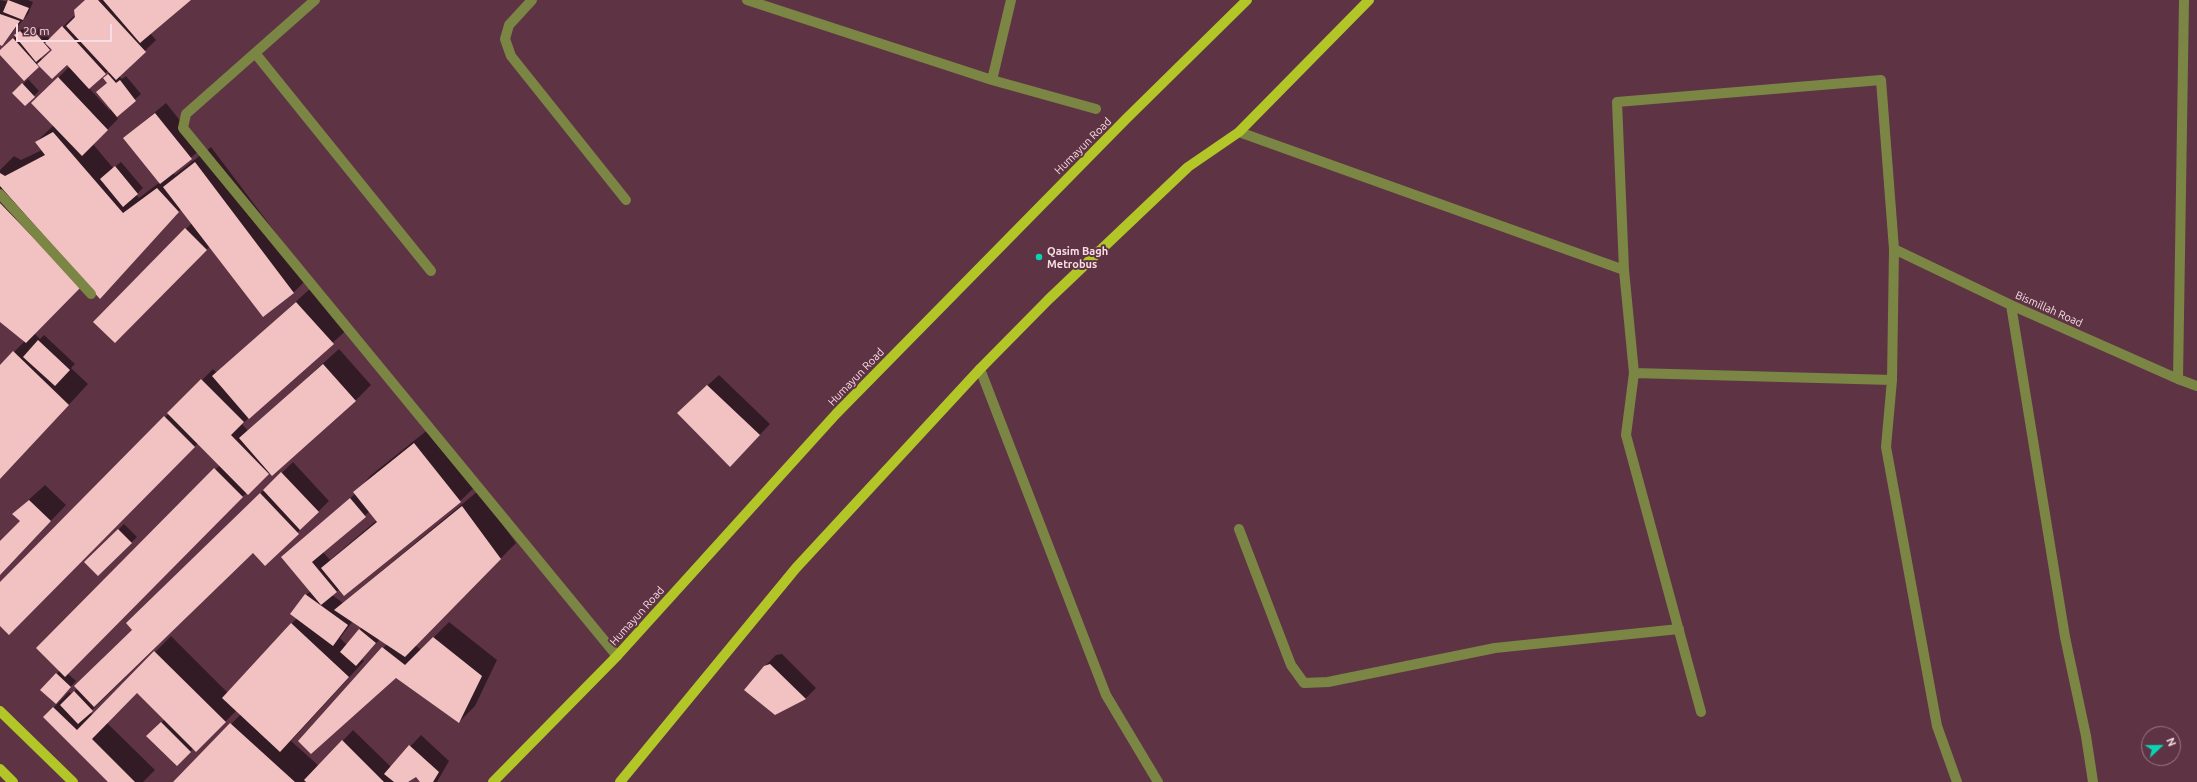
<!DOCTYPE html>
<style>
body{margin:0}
#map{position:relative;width:2197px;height:782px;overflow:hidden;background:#5e3444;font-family:Ubuntu,sans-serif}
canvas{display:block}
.north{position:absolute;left:2141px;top:726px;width:40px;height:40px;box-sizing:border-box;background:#5e3444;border:1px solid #9b7784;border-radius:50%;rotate:68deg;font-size:11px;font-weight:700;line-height:16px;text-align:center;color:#f7dce4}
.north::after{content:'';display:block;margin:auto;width:14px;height:18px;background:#08d5b5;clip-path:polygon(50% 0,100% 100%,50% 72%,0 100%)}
.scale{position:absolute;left:16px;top:24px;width:96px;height:18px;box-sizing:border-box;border:2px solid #f7dce4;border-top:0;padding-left:5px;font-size:12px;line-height:14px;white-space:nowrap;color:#f7dce4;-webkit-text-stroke:3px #5e3444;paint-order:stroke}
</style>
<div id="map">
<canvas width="2197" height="782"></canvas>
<div class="north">N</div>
<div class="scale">20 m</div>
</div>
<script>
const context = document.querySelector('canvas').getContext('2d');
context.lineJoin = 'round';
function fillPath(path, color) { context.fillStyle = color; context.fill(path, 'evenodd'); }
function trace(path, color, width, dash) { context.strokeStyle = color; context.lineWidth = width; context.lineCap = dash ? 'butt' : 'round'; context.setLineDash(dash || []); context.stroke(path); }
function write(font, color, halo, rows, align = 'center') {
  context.font = font + ' Ubuntu,sans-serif'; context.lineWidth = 4; context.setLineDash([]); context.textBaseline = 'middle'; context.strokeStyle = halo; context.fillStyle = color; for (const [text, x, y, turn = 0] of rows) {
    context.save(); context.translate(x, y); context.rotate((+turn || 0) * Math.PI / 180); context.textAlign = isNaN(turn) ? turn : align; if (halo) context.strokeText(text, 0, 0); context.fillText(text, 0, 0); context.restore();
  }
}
fillPath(new Path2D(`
 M 0,0 L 8,2 L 9,0 L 28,0 L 33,2 L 28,14 L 2,45 L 0,44 Z
 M 85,0 L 190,0 L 150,33 L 156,40 L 119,76 L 122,79 L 126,76 L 141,94 L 116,116 L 118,119 L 93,144 L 113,168 L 121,162 L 143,188 L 136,195 L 139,198 L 160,182 L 124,138 L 166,103 L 202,148 L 173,173 L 175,175 L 211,147 L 309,277 L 294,292 L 263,316 L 210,246 L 115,342 L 95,322 L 192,223 L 181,209 L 115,282 L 85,281 L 34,333 L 40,339 L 44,335 L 75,364 L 71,368 L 88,384 L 0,479 L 0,366 L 25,341 L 0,321 L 0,170 L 14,156 L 21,160 L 42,150 L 36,142 L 54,125 L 33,103 L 70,66 L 67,63 L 40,65 L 24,80 L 0,52 L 25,26 L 29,30 L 32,27 L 35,31 L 40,27 L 50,39 L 74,16 L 76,19 ZM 51,48 L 53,50 L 42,60 L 40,57 ZM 109,70 L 110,72 L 104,78 L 108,82 L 110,111 L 89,88 Z
 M 28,79 L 39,91 L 25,104 L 14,93 Z
 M 312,287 L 349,328 L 242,424 L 248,431 L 339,349 L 371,385 L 355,401 L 270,472 L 248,493 L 247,492 L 67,673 L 76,681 L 61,697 L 42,690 L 60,670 L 38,648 L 220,465 L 198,443 L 9,633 L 0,624 L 0,583 L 213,369 L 217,373 Z
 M 719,375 L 770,424 L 741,455 L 689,402 Z
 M 430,428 L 476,486 L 460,501 L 332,595 L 343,603 L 478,491 L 516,543 L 415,645 L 421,650 L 449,622 L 497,660 L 475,706 L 459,722 L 383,648 L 387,644 L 380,639 L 362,659 L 364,661 L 291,741 L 319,766 L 353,730 L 391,767 L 421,735 L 449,761 L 437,782 L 421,782 L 416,776 L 406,782 L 174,782 L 241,714 L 237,710 L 196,751 L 194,748 L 177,765 L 148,736 L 165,719 L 137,692 L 107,723 L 155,770 L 143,782 L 110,782 L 44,717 L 69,692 L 72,694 L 77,689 L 134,629 L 143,607 L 293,462 L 329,501 L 265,565 L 253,552 L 90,712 L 93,715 L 171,636 L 228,693 L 297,618 L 306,595 L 311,591 L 282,557 L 356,493 L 370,476 ZM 370,511 L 377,520 L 330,560 L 323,552 ZM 353,621 L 362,627 L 347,645 L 340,638 Z
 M 45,485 L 66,505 L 0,574 L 0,543 L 21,521 L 13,514 Z
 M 124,524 L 137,537 L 98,575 L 86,562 Z
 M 782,654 L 816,688 L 805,699 L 764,667 L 776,655 Z`), '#0007');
fillPath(new Path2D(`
 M 8,0 L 29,8 L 23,20 L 3,12 Z
 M 85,0 L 98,0 L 146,52 L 116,80 L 66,26 L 75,17 L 74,10 Z
 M 103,0 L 191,0 L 140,43 Z
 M 0,14 L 20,21 L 2,46 L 0,45 Z
 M 62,26 L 106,74 L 89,89 L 67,65 L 52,79 L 37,64 L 52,50 L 45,43 Z
 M 20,31 L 23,34 L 26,32 L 29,35 L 34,31 L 50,50 L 36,62 L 14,35 Z
 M 13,38 L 39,67 L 24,81 L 0,55 L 0,50 Z
 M 108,74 L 116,83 L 120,80 L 136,101 L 117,117 L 96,92 L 107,83 L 103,78 Z
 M 58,77 L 108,130 L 82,156 L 31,103 Z
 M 22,83 L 35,97 L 25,106 L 12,93 Z
 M 155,113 L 192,159 L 160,184 L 123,138 Z
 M 53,132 L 123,213 L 157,188 L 179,212 L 100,299 L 0,186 L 0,173 L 5,176 L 45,155 L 35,142 Z
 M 195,162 L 294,293 L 263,317 L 163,187 Z
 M 115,166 L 138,194 L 123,207 L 100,179 Z
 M 0,203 L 81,287 L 26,343 L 0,322 Z
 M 185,228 L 207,250 L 115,343 L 93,322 Z
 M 296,302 L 334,344 L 249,419 L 212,376 Z
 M 38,340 L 70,370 L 55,386 L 23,357 Z
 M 13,351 L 69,405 L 0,479 L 0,365 Z
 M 323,364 L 356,401 L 272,476 L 239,438 Z
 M 201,379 L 244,422 L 231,435 L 269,474 L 248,495 L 167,413 Z
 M 707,385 L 760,435 L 730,467 L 677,413 Z
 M 164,416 L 195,447 L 9,635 L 0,626 L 0,582 Z
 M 414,443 L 461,502 L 344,596 L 321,568 L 377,522 L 353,492 Z
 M 214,468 L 243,497 L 65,677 L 36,648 Z
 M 281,472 L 319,512 L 300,530 L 263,490 Z
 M 260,493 L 299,534 L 265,566 L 253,553 L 94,707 L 74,686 L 132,630 L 126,623 Z
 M 350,498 L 366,517 L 312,562 L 337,592 L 321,605 L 281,557 Z
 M 29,500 L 51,521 L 0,575 L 0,541 L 20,521 L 12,514 Z
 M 462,506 L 501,559 L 405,657 L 334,610 Z
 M 118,529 L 132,543 L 98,576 L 84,562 Z
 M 305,594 L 348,625 L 333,646 L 290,614 Z
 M 291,623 L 349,677 L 280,752 L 222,698 Z
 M 359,629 L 376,643 L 356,666 L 340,652 Z
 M 433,637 L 482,676 L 459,723 L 396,678 L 311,754 L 298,741 L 382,647 L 405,665 Z
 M 154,651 L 226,722 L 196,752 L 137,693 L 92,739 L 135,782 L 108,782 L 43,717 L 53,707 L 77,730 Z
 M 770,664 L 806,699 L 775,715 L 744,690 L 764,666 Z
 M 56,673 L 71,687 L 56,704 L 40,690 Z
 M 74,691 L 93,711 L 78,724 L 60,705 Z
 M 161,722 L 191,752 L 177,766 L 146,736 Z
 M 230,723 L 295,782 L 173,782 Z
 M 342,740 L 384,782 L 306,782 L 304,780 Z
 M 409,745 L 439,772 L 433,782 L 420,782 L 416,777 L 408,782 L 394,782 L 384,774 Z`), '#f2c1c2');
trace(new Path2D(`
 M 315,0 L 186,114 L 183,128 L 617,656
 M 532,0 L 509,25 L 505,39 L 511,56 L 626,200
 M 747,0 L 992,80 L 1096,109
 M 255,53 L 431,271
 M 992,80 L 1011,0
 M 1881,80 L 1894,249 L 1892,380 L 1634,373 L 1624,270 L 1617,102 Z
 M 1239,132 L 1624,270
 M 0,194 L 91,294
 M 1894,249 L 2011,305 L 2178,379 L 2197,386
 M 2011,305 L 2065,637 L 2086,736 L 2093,782
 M 980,369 L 1106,695 L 1158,782
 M 1634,373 L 1626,435 L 1701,712
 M 2178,379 L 2184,0
 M 1892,380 L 1886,447 L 1937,726 L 1957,782
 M 1239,529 L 1291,665 L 1304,683 L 1328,682 L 1495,648 L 1679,629`), '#7b8645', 10);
trace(new Path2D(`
 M 0,711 L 73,782
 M 0,769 L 13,782
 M 493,782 L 617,656 L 836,414 L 1126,119 L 1247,0
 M 620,782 L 796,568 L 980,369 L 1049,299 L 1188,167 L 1239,132 L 1369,0`), '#b2c628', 10);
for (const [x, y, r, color] of [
 [1039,257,4,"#08d5b5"]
]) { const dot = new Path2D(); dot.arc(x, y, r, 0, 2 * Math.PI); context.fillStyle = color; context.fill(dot); trace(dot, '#5e3444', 1.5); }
write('11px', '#f7dce4', '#5e3444', [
 ["Humayun Road",1083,146,-45],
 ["Bismillah Road",2049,309,24],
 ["Humayun Road",856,377,-46],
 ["Humayun Road",637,616,-48]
]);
write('bold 11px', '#f7dce4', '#5e3444', [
 ["Qasim Bagh",1047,251],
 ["Metrobus",1047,264]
], 'left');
</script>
